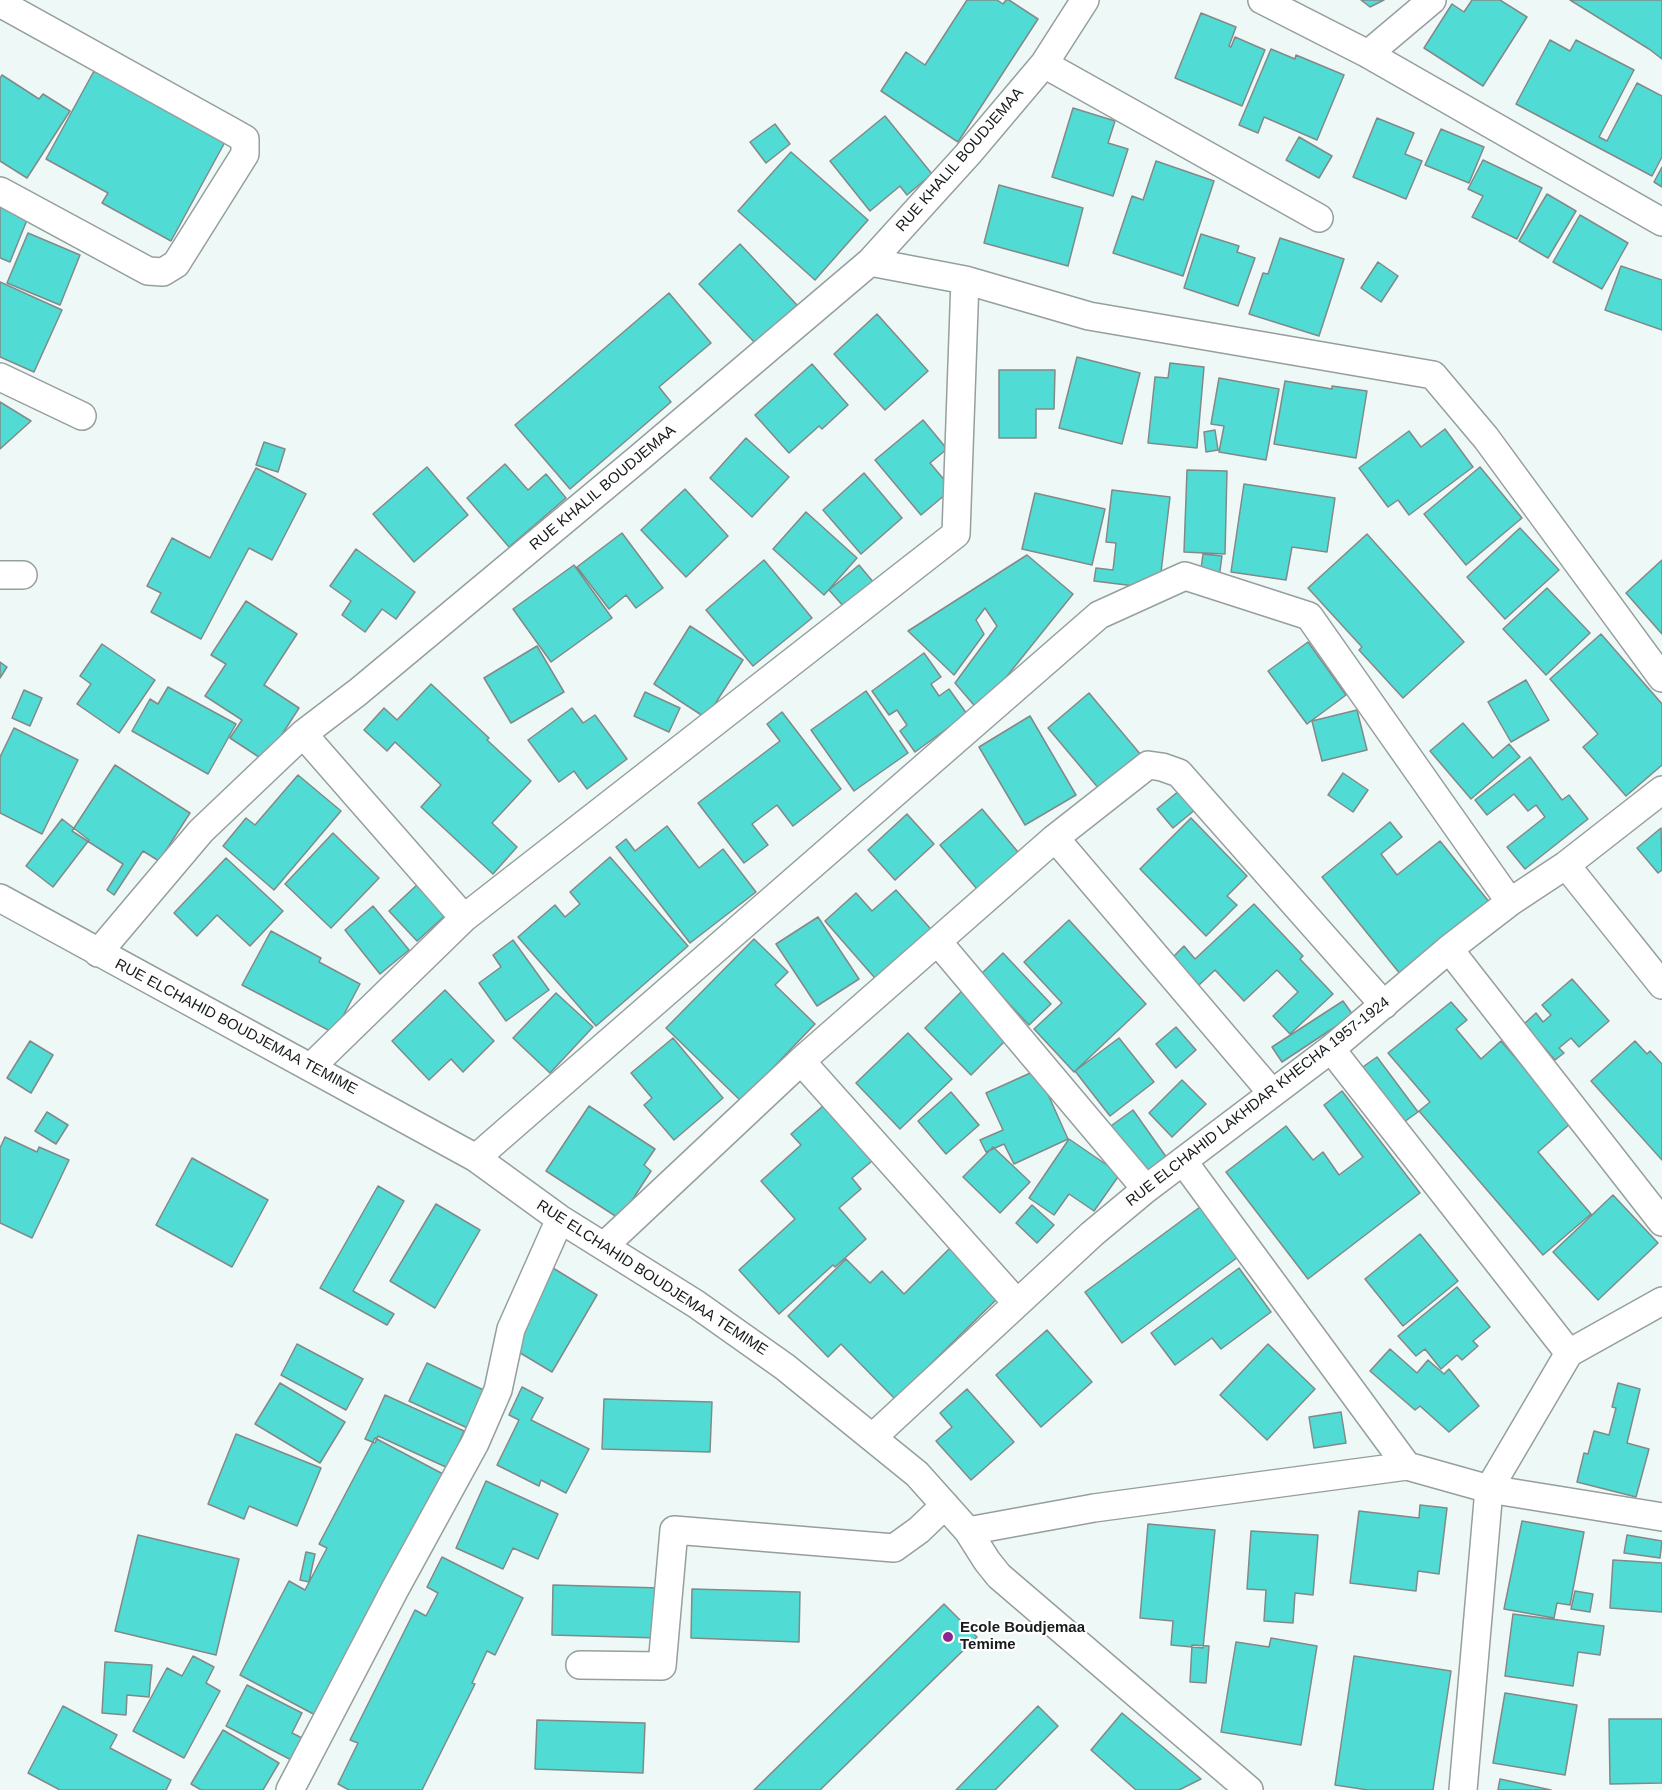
<!DOCTYPE html>
<style>
body{margin:0}
canvas{display:block;background:#eef8f7}
</style>
<canvas width="1662" height="1790"></canvas>
<script>
const context = document.querySelector('canvas').getContext('2d');
context.lineJoin = 'round';
function fillPath(path, color) { context.fillStyle = color; context.fill(path, 'evenodd'); }
function trace(path, color, width, dash) { context.strokeStyle = color; context.lineWidth = width; context.lineCap = dash ? 'butt' : 'round'; context.setLineDash(dash || []); context.stroke(path); }
function write(font, color, halo, rows, align = 'center') {
  context.font = font + ' Helvetica,sans-serif'; context.lineWidth = 4.5; context.setLineDash([]); context.textBaseline = 'middle'; context.strokeStyle = halo; context.fillStyle = color; for (const [text, x, y, turn = 0] of rows) {
    context.save(); context.translate(x, y); context.rotate((+turn || 0) * Math.PI / 180); context.textAlign = isNaN(turn) ? turn : align; if (halo) context.strokeText(text, 0, 0); context.fillText(text, 0, 0); context.restore();
  }
}
const building = new Path2D(`
 M 967,0 L 997,0 L 1003,4 L 1006,0 L 1009,0 L 1038,19 L 958,142 L 881,91 L 906,52 L 925,65 Z
 M 1361,0 L 1384,0 L 1370,7 Z
 M 1472,0 L 1500,0 L 1527,17 L 1483,86 L 1424,48 L 1452,4 L 1464,12 Z
 M 1570,0 L 1662,0 L 1662,59 L 1649,49 Z
 M 1201,13 L 1236,27 L 1229,46 L 1231,47 L 1235,37 L 1265,50 L 1242,106 L 1175,78 Z
 M 1550,40 L 1570,51 L 1576,40 L 1634,70 L 1599,137 L 1607,141 L 1637,83 L 1662,96 L 1662,157 L 1652,176 L 1516,104 Z
 M 1271,49 L 1295,59 L 1296,55 L 1344,75 L 1317,140 L 1264,117 L 1258,133 L 1239,125 Z
 M 94,71 L 225,142 L 171,241 L 102,203 L 108,193 L 46,159 Z
 M 2,75 L 39,99 L 43,94 L 70,111 L 27,178 L 0,161 L 0,78 Z
 M 1073,108 L 1115,121 L 1108,143 L 1128,149 L 1113,196 L 1052,177 Z
 M 885,116 L 932,174 L 907,195 L 900,186 L 870,211 L 830,161 Z
 M 1377,118 L 1414,133 L 1405,154 L 1422,161 L 1406,199 L 1353,177 Z
 M 775,124 L 790,144 L 766,163 L 750,142 Z
 M 1441,129 L 1484,147 L 1469,183 L 1425,165 Z
 M 1299,137 L 1332,156 L 1319,178 L 1286,160 Z
 M 791,152 L 868,220 L 815,280 L 738,211 Z
 M 1483,160 L 1542,188 L 1517,239 L 1472,217 L 1483,196 L 1468,189 Z
 M 1156,161 L 1214,181 L 1183,276 L 1113,253 L 1132,196 L 1143,200 Z
 M 1662,167 L 1662,187 L 1654,182 Z
 M 999,185 L 1083,208 L 1068,266 L 984,243 Z
 M 1547,194 L 1576,211 L 1548,258 L 1519,241 Z
 M 0,203 L 29,215 L 10,262 L 0,258 Z
 M 1580,215 L 1628,243 L 1602,289 L 1553,262 Z
 M 28,233 L 80,255 L 60,305 L 7,283 Z
 M 1201,234 L 1239,246 L 1237,252 L 1255,258 L 1238,306 L 1184,288 Z
 M 1280,238 L 1344,259 L 1319,336 L 1249,314 L 1263,273 L 1268,274 Z
 M 740,244 L 797,305 L 756,344 L 699,284 Z
 M 1378,262 L 1398,276 L 1381,302 L 1361,288 Z
 M 1621,266 L 1662,280 L 1662,330 L 1605,310 Z
 M 0,282 L 62,310 L 34,372 L 0,357 Z
 M 669,293 L 711,343 L 659,387 L 671,402 L 570,489 L 515,425 Z
 M 877,314 L 928,371 L 885,410 L 834,354 Z
 M 1077,357 L 1140,373 L 1122,444 L 1059,428 Z
 M 1170,363 L 1204,367 L 1197,448 L 1148,443 L 1155,377 L 1168,378 Z
 M 812,364 L 848,405 L 822,429 L 819,426 L 789,453 L 755,415 Z
 M 999,370 L 1055,370 L 1054,409 L 1036,409 L 1036,438 L 999,438 Z
 M 1219,378 L 1279,389 L 1266,460 L 1219,452 L 1224,426 L 1211,424 Z
 M 1285,381 L 1332,389 L 1332,386 L 1367,391 L 1356,458 L 1274,444 Z
 M 0,402 L 31,421 L 0,449 Z
 M 923,420 L 947,449 L 930,463 L 952,489 L 921,515 L 875,460 Z
 M 1445,429 L 1473,467 L 1409,515 L 1398,500 L 1388,507 L 1359,468 L 1409,431 L 1421,447 Z
 M 1215,430 L 1218,450 L 1206,452 L 1204,432 Z
 M 746,438 L 789,477 L 752,517 L 710,478 Z
 M 264,442 L 285,449 L 278,472 L 256,465 Z
 M 505,464 L 528,490 L 546,474 L 566,498 L 509,547 L 467,498 Z
 M 427,467 L 468,515 L 414,562 L 373,514 Z
 M 1480,467 L 1522,518 L 1466,565 L 1424,514 Z
 M 256,468 L 306,494 L 272,560 L 249,548 L 201,639 L 151,612 L 161,593 L 147,586 L 172,538 L 210,558 Z
 M 1187,470 L 1227,471 L 1225,554 L 1184,552 Z
 M 864,473 L 902,518 L 861,554 L 823,510 Z
 M 1244,484 L 1335,498 L 1327,552 L 1292,547 L 1286,580 L 1231,572 Z
 M 685,489 L 728,536 L 686,577 L 641,530 Z
 M 1112,490 L 1170,497 L 1159,589 L 1094,581 L 1096,568 L 1113,570 L 1116,543 L 1106,542 Z
 M 1035,493 L 1105,509 L 1092,565 L 1022,549 Z
 M 806,512 L 857,558 L 824,595 L 773,549 Z
 M 1520,528 L 1559,570 L 1505,619 L 1467,577 Z
 M 622,533 L 663,588 L 636,608 L 626,595 L 609,609 L 577,567 Z
 M 1367,534 L 1464,642 L 1403,698 L 1359,650 L 1362,647 L 1308,588 Z
 M 356,549 L 415,592 L 396,619 L 382,609 L 365,632 L 342,615 L 351,601 L 330,586 Z
 M 1203,554 L 1222,556 L 1219,578 L 1200,576 Z
 M 1027,555 L 1073,594 L 979,711 L 955,683 L 997,626 L 985,608 L 976,620 L 984,634 L 954,675 L 908,631 Z
 M 764,560 L 812,618 L 753,666 L 706,610 Z
 M 1662,560 L 1662,634 L 1626,593 Z
 M 574,565 L 612,618 L 551,662 L 513,609 Z
 M 859,565 L 874,583 L 845,608 L 829,590 Z
 M 1547,588 L 1590,633 L 1546,675 L 1503,629 Z
 M 246,601 L 297,634 L 264,685 L 299,708 L 265,761 L 230,738 L 242,720 L 205,696 L 226,664 L 211,655 Z
 M 690,626 L 743,660 L 706,718 L 654,684 Z
 M 1601,634 L 1662,704 L 1662,765 L 1626,796 L 1583,747 L 1598,734 L 1550,679 Z
 M 1308,642 L 1346,695 L 1307,724 L 1268,671 Z
 M 102,644 L 155,680 L 119,733 L 77,704 L 91,684 L 80,676 Z
 M 537,646 L 564,692 L 511,723 L 484,678 Z
 M 924,653 L 941,677 L 931,684 L 939,696 L 949,689 L 967,714 L 915,752 L 900,731 L 907,725 L 897,710 L 889,715 L 872,691 Z
 M 0,662 L 7,667 L 0,678 Z
 M 1526,680 L 1549,720 L 1511,742 L 1488,702 Z
 M 431,684 L 489,738 L 487,740 L 531,781 L 492,823 L 517,847 L 493,874 L 421,807 L 441,785 L 395,742 L 387,751 L 364,730 L 384,708 L 397,720 Z
 M 168,687 L 236,724 L 208,774 L 132,731 L 150,699 L 158,704 Z
 M 24,690 L 42,698 L 30,726 L 12,718 Z
 M 866,691 L 908,753 L 854,791 L 811,730 Z
 M 645,692 L 680,708 L 669,732 L 634,716 Z
 M 1089,693 L 1141,755 L 1100,790 L 1048,728 Z
 M 572,708 L 583,723 L 595,715 L 627,759 L 587,789 L 574,771 L 559,782 L 528,740 Z
 M 1357,710 L 1367,750 L 1322,761 L 1312,721 Z
 M 782,712 L 841,789 L 793,826 L 777,805 L 752,824 L 768,845 L 744,863 L 698,803 L 780,741 L 767,724 Z
 M 1030,716 L 1076,795 L 1025,825 L 979,747 Z
 M 1463,723 L 1493,758 L 1509,744 L 1520,757 L 1471,799 L 1430,751 Z
 M 14,728 L 78,760 L 42,834 L 0,813 L 0,757 Z
 M 1530,757 L 1562,800 L 1569,795 L 1588,819 L 1525,869 L 1507,847 L 1545,817 L 1536,805 L 1528,811 L 1514,794 L 1487,815 L 1475,800 Z
 M 115,765 L 190,813 L 159,861 L 143,851 L 114,895 L 107,890 L 123,864 L 72,831 Z
 M 1343,773 L 1368,790 L 1353,812 L 1328,795 Z
 M 298,775 L 341,811 L 274,890 L 223,846 L 246,818 L 255,825 Z
 M 1180,790 L 1196,809 L 1173,828 L 1157,809 Z
 M 982,809 L 1023,858 L 982,895 L 940,845 Z
 M 907,814 L 934,844 L 895,880 L 868,850 Z
 M 1191,818 L 1247,876 L 1227,896 L 1237,905 L 1206,936 L 1140,869 Z
 M 62,819 L 89,840 L 53,887 L 26,866 Z
 M 1390,822 L 1402,837 L 1381,854 L 1397,875 L 1440,841 L 1490,903 L 1401,975 L 1322,877 Z
 M 667,826 L 699,868 L 723,849 L 756,892 L 690,943 L 616,847 L 626,839 L 635,851 Z
 M 1661,828 L 1662,870 L 1658,873 L 1637,848 Z
 M 333,833 L 379,878 L 331,928 L 285,884 Z
 M 610,857 L 688,946 L 596,1026 L 518,937 L 555,905 L 565,917 L 580,904 L 570,892 Z
 M 226,858 L 283,911 L 250,946 L 217,915 L 197,936 L 174,913 Z
 M 419,883 L 447,914 L 417,941 L 389,911 Z
 M 896,890 L 937,936 L 881,985 L 825,921 L 856,893 L 872,911 Z
 M 1254,904 L 1303,956 L 1300,959 L 1333,994 L 1290,1034 L 1273,1016 L 1298,992 L 1277,970 L 1244,1001 L 1215,970 L 1199,985 L 1173,957 L 1184,946 L 1195,959 Z
 M 373,906 L 409,950 L 380,974 L 345,930 Z
 M 818,917 L 859,979 L 817,1006 L 776,944 Z
 M 1069,920 L 1146,1004 L 1074,1072 L 1034,1029 L 1062,1003 L 1024,962 Z
 M 271,931 L 321,958 L 319,962 L 360,984 L 334,1033 L 242,985 Z
 M 754,939 L 788,972 L 775,985 L 815,1024 L 741,1101 L 666,1028 Z
 M 513,940 L 549,990 L 506,1021 L 479,983 L 501,967 L 493,955 Z
 M 1003,953 L 1051,1004 L 1029,1025 L 981,974 Z
 M 1572,979 L 1609,1021 L 1579,1047 L 1571,1038 L 1559,1048 L 1564,1053 L 1555,1060 L 1524,1024 L 1536,1013 L 1543,1022 L 1551,1015 L 1542,1005 Z
 M 964,989 L 1010,1036 L 971,1075 L 925,1028 Z
 M 445,990 L 494,1041 L 463,1072 L 451,1059 L 429,1080 L 392,1041 Z
 M 556,993 L 593,1027 L 550,1073 L 513,1038 Z
 M 1343,1001 L 1353,1015 L 1282,1062 L 1272,1047 Z
 M 1451,1002 L 1467,1020 L 1456,1029 L 1481,1059 L 1501,1041 L 1571,1123 L 1538,1152 L 1591,1214 L 1543,1255 L 1419,1111 L 1430,1102 L 1388,1053 Z
 M 1176,1027 L 1196,1050 L 1176,1068 L 1156,1044 Z
 M 908,1033 L 952,1079 L 900,1129 L 856,1083 Z
 M 673,1038 L 723,1098 L 674,1140 L 644,1105 L 652,1098 L 631,1073 Z
 M 1119,1038 L 1154,1082 L 1110,1116 L 1075,1071 Z
 M 30,1041 L 53,1055 L 31,1093 L 7,1078 Z
 M 1635,1041 L 1647,1054 L 1650,1051 L 1662,1064 L 1662,1160 L 1591,1081 Z
 M 1377,1057 L 1418,1112 L 1397,1127 L 1357,1071 Z
 M 1037,1070 L 1068,1139 L 1014,1164 L 1004,1144 L 986,1152 L 980,1140 L 1003,1130 L 986,1093 Z
 M 1182,1080 L 1206,1104 L 1172,1137 L 1149,1113 Z
 M 1342,1091 L 1420,1193 L 1308,1279 L 1226,1172 L 1286,1126 L 1313,1160 L 1323,1152 L 1339,1175 L 1363,1157 L 1324,1105 Z
 M 951,1092 L 979,1125 L 946,1154 L 918,1121 Z
 M 589,1106 L 655,1149 L 644,1165 L 651,1171 L 620,1219 L 546,1171 Z
 M 823,1106 L 872,1161 L 852,1178 L 861,1189 L 839,1208 L 866,1239 L 835,1267 L 833,1265 L 779,1314 L 739,1270 L 795,1219 L 761,1181 L 801,1145 L 791,1134 Z
 M 1133,1110 L 1167,1158 L 1142,1176 L 1108,1128 Z
 M 47,1112 L 68,1125 L 56,1144 L 35,1131 Z
 M 5,1137 L 37,1152 L 39,1147 L 69,1160 L 32,1238 L 0,1223 L 0,1148 Z
 M 1069,1139 L 1120,1174 L 1094,1211 L 1069,1194 L 1054,1215 L 1029,1198 Z
 M 993,1147 L 1030,1182 L 1000,1213 L 963,1177 Z
 M 192,1158 L 268,1200 L 232,1267 L 156,1225 Z
 M 378,1186 L 404,1201 L 353,1291 L 394,1314 L 387,1325 L 320,1288 Z
 M 1613,1195 L 1658,1243 L 1598,1300 L 1553,1252 Z
 M 436,1204 L 480,1230 L 435,1308 L 390,1281 Z
 M 1032,1205 L 1054,1225 L 1037,1243 L 1016,1223 Z
 M 1200,1207 L 1238,1257 L 1122,1343 L 1085,1292 Z
 M 1420,1234 L 1458,1281 L 1403,1326 L 1365,1279 Z
 M 951,1247 L 999,1297 L 895,1399 L 841,1344 L 828,1357 L 788,1316 L 846,1259 L 870,1283 L 882,1271 L 904,1294 Z
 M 553,1268 L 597,1295 L 552,1372 L 507,1345 Z
 M 1239,1268 L 1271,1312 L 1221,1349 L 1212,1338 L 1175,1365 L 1151,1333 Z
 M 1457,1287 L 1490,1327 L 1473,1341 L 1478,1346 L 1462,1360 L 1457,1355 L 1441,1369 L 1425,1349 L 1416,1356 L 1398,1336 Z
 M 1047,1330 L 1092,1382 L 1041,1427 L 996,1375 Z
 M 297,1344 L 363,1379 L 346,1410 L 281,1375 Z
 M 1268,1344 L 1315,1389 L 1267,1440 L 1220,1395 Z
 M 1390,1349 L 1417,1373 L 1428,1360 L 1444,1374 L 1449,1369 L 1479,1406 L 1449,1432 L 1420,1406 L 1415,1410 L 1370,1371 Z
 M 427,1363 L 492,1394 L 474,1431 L 409,1401 Z
 M 280,1383 L 345,1422 L 320,1463 L 255,1424 Z
 M 1618,1383 L 1640,1389 L 1627,1443 L 1649,1449 L 1636,1497 L 1577,1482 L 1584,1453 L 1588,1454 L 1594,1431 L 1609,1435 L 1616,1408 L 1612,1407 Z
 M 522,1387 L 543,1398 L 531,1420 L 589,1449 L 566,1493 L 541,1480 L 539,1486 L 497,1465 L 519,1420 L 509,1415 Z
 M 967,1389 L 1014,1442 L 971,1480 L 936,1441 L 952,1427 L 940,1413 Z
 M 385,1395 L 464,1431 L 448,1468 L 378,1436 L 375,1443 L 365,1439 Z
 M 604,1399 L 712,1402 L 710,1452 L 602,1449 Z
 M 1341,1412 L 1346,1443 L 1314,1448 L 1309,1417 Z
 M 236,1434 L 321,1468 L 297,1526 L 249,1506 L 244,1519 L 208,1504 Z
 M 375,1438 L 443,1474 L 319,1717 L 240,1675 L 289,1581 L 305,1590 L 327,1548 L 319,1544 Z
 M 486,1481 L 558,1514 L 538,1559 L 513,1548 L 503,1569 L 456,1548 Z
 M 1420,1505 L 1447,1508 L 1439,1574 L 1418,1571 L 1416,1591 L 1350,1583 L 1359,1511 L 1419,1518 Z
 M 1522,1521 L 1584,1532 L 1570,1605 L 1557,1603 L 1554,1618 L 1504,1609 Z
 M 1148,1524 L 1215,1530 L 1203,1648 L 1171,1645 L 1173,1621 L 1140,1618 Z
 M 1251,1531 L 1318,1535 L 1313,1595 L 1295,1593 L 1293,1623 L 1264,1621 L 1266,1590 L 1247,1589 Z
 M 138,1535 L 239,1559 L 216,1655 L 115,1631 Z
 M 1627,1535 L 1662,1541 L 1660,1558 L 1624,1553 Z
 M 306,1552 L 315,1554 L 309,1582 L 300,1580 Z
 M 442,1557 L 523,1598 L 495,1655 L 487,1651 L 472,1683 L 475,1684 L 422,1790 L 349,1790 L 338,1784 L 358,1743 L 350,1740 L 415,1610 L 426,1616 L 438,1593 L 427,1587 Z
 M 1613,1560 L 1662,1563 L 1662,1612 L 1610,1608 Z
 M 553,1585 L 661,1588 L 659,1638 L 552,1635 Z
 M 692,1589 L 800,1592 L 799,1642 L 691,1638 Z
 M 1575,1591 L 1593,1594 L 1590,1612 L 1571,1609 Z
 M 944,1604 L 977,1637 L 820,1790 L 754,1790 Z
 M 1513,1614 L 1604,1626 L 1600,1655 L 1578,1652 L 1573,1686 L 1505,1676 Z
 M 1271,1638 L 1317,1646 L 1301,1745 L 1221,1732 L 1236,1642 L 1269,1647 Z
 M 1192,1645 L 1209,1646 L 1206,1683 L 1190,1682 Z
 M 193,1656 L 214,1667 L 206,1683 L 220,1691 L 184,1758 L 133,1731 L 167,1668 L 182,1676 Z
 M 1354,1656 L 1451,1671 L 1433,1790 L 1368,1790 L 1335,1785 Z
 M 105,1662 L 152,1665 L 149,1697 L 127,1695 L 126,1715 L 102,1713 Z
 M 247,1685 L 302,1713 L 292,1733 L 310,1742 L 299,1764 L 226,1726 Z
 M 1505,1693 L 1577,1705 L 1565,1775 L 1493,1763 Z
 M 63,1706 L 117,1735 L 110,1748 L 171,1780 L 166,1790 L 60,1790 L 28,1773 Z
 M 1038,1706 L 1058,1726 L 995,1790 L 956,1790 Z
 M 1122,1713 L 1201,1779 L 1179,1790 L 1136,1790 L 1091,1750 Z
 M 1609,1719 L 1662,1719 L 1662,1783 L 1610,1784 Z
 M 537,1720 L 645,1723 L 643,1773 L 535,1769 Z
 M 223,1730 L 279,1763 L 263,1790 L 201,1790 L 191,1784 Z
 M 1500,1779 L 1551,1790 L 1498,1790 Z`);
fillPath(building, '#50dcd4');
trace(building, '#818a89', 1.5);
const street = new Path2D(`
 M 1262,0 L 1368,54 L 1662,222
 M 0,3 L 231,131 L 245,139 L 245,154 L 176,264 L 163,272 L 148,271 L 0,191
 M 1368,54 L 1432,0
 M 1044,64 L 1319,218
 M 870,262 L 965,280 L 1089,316 L 1433,375 L 1486,438 L 1662,678
 M 0,377 L 82,416
 M 0,575 L 23,575
 M 303,734 L 464,918
 M 1055,838 L 1272,1093
 M 1566,865 L 1662,985
 M 0,898 L 476,1158 L 560,1219 L 696,1304 L 785,1367 L 917,1474 L 968,1531 L 987,1561 L 999,1576 L 1249,1790
 M 938,942 L 1146,1189
 M 1449,949 L 1662,1222
 M 98,953 L 201,831 L 303,734 L 358,692 L 639,458 L 870,262 L 968,154 L 1044,64 L 1085,0
 M 1331,1049 L 1569,1353
 M 801,1061 L 1017,1303
 M 311,1067 L 464,918 L 956,534 L 965,280
 M 476,1158 L 1099,615 L 1185,576 L 1309,616 L 1510,902
 M 1183,1161 L 1407,1466
 M 604,1246 L 801,1061 L 1055,838 L 1148,765 L 1162,767 L 1179,773 L 1384,1005
 M 873,1437 L 1092,1234 L 1146,1189 L 1331,1049 L 1449,949 L 1510,902 L 1566,865 L 1662,790
 M 968,1531 L 1094,1508 L 1407,1466 L 1489,1489 L 1662,1517
 M 580,1665 L 662,1666 L 674,1530 L 894,1548 L 919,1530 L 945,1505
 M 290,1790 L 395,1589 L 475,1443 L 498,1390 L 511,1329 L 560,1219
 M 1463,1790 L 1489,1489 L 1569,1353 L 1662,1301`);
trace(street, '#969f9e', 30);
trace(street, '#fff', 27);
for (const [x, y, r, color] of [
 [948,1637,6,"#8a278f"]
]) { const dot = new Path2D(); dot.arc(x, y, r, 0, 2 * Math.PI); context.fillStyle = color; context.fill(dot); trace(dot, '#fff', 2); }
write('15px', '#181b1b', '#fff', [
 ["RUE KHALIL BOUDJEMAA",960,160,-49],
 ["RUE KHALIL BOUDJEMAA",603,488,-40],
 ["RUE ELCHAHID BOUDJEMAA TEMIME",236,1027,28],
 ["RUE ELCHAHID LAKHDAR KHECHA 1957-1924",1258,1102,-38],
 ["RUE ELCHAHID BOUDJEMAA TEMIME",652,1278,33]
]);
write('bold 15px', '#181b1b', '#fff', [
 ["Ecole Boudjemaa",960,1628],
 ["Temime",960,1645]
], 'left');
</script>
